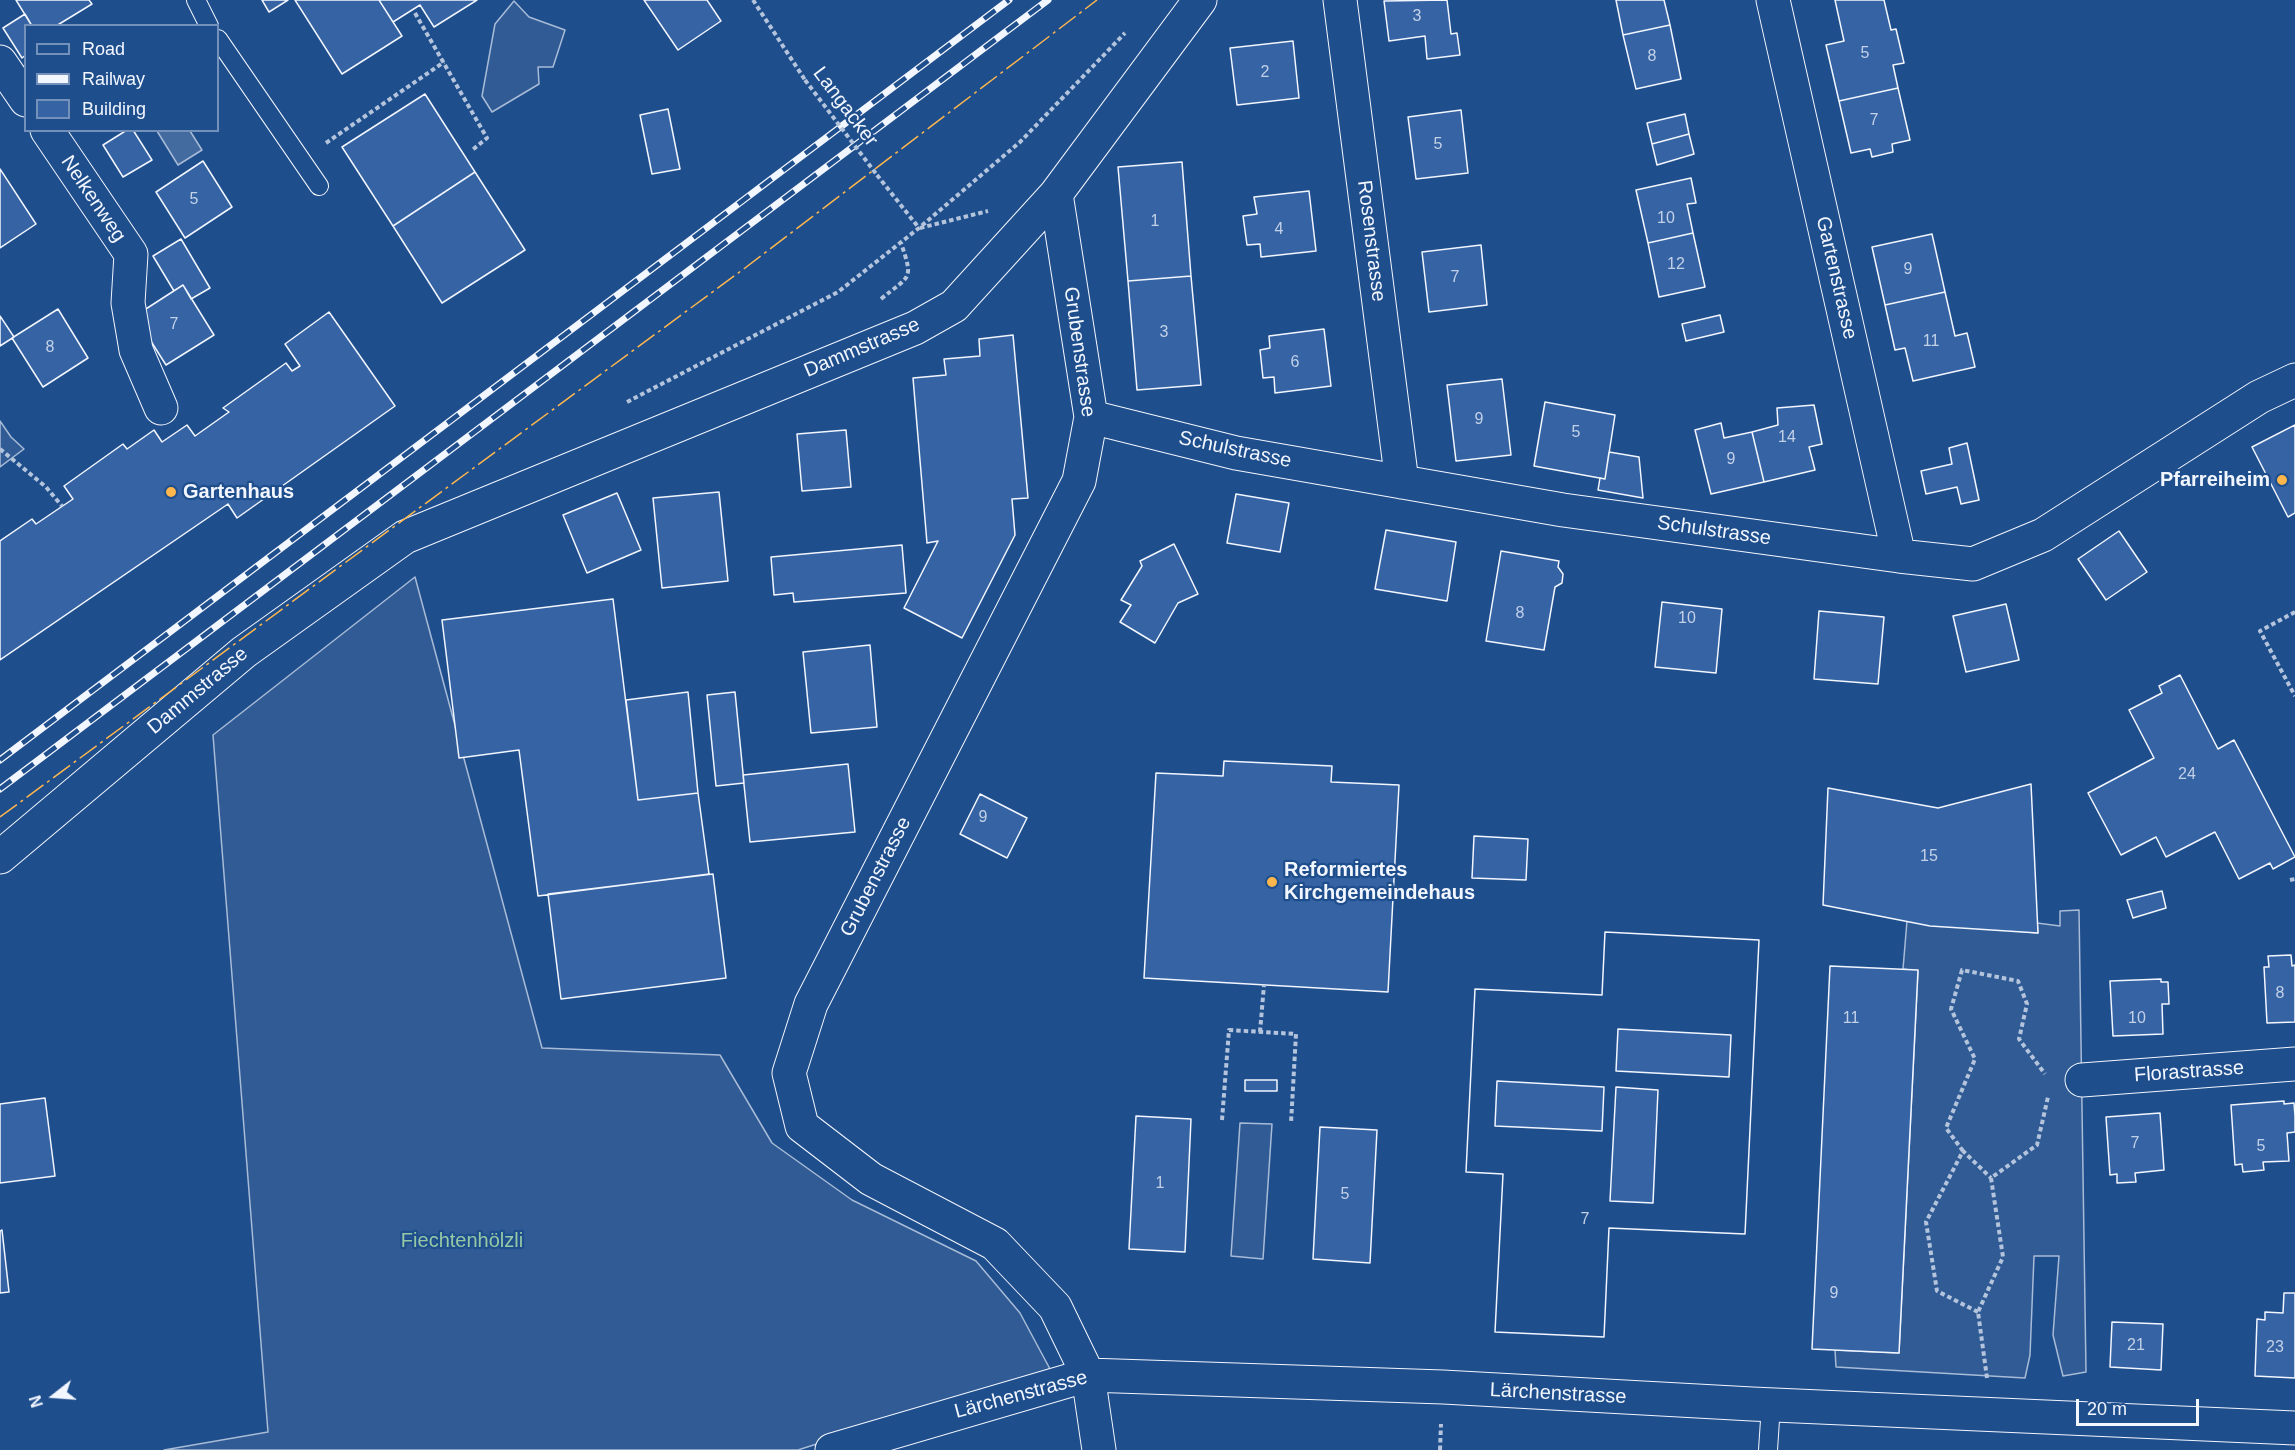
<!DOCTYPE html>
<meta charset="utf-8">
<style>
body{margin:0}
#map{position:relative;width:2295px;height:1450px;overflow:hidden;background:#1f4e8c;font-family:Arial,sans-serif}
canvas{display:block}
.legend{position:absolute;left:24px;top:24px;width:195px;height:108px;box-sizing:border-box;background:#1f4e8c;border:2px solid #7391ba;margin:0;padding:8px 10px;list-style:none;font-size:18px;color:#f2f6ff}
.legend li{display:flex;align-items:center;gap:12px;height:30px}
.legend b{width:30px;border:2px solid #7391ba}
.north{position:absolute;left:24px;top:1366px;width:60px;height:60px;-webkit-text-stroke:4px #1f4e8c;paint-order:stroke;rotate:253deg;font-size:16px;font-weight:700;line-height:24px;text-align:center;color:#f2f6ff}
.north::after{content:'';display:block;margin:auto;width:21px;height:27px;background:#f2f6ff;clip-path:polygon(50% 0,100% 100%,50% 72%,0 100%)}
.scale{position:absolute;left:2076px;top:1399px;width:123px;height:27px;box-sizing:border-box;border:3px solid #f2f6ff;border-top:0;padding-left:8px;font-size:18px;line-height:21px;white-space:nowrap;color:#f2f6ff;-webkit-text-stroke:4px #1f4e8c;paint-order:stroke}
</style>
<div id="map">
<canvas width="2295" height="1450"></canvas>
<ul class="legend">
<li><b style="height:8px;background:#1f4e8c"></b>Road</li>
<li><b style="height:8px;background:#f2f6ff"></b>Railway</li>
<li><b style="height:16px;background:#3563a3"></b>Building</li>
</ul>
<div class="north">N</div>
<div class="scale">20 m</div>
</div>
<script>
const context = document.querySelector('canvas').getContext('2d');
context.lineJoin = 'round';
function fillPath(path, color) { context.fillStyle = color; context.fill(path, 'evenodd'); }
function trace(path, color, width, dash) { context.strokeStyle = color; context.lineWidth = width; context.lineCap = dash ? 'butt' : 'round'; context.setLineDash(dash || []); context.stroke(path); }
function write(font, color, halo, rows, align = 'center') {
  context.font = font + ' Arial,sans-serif'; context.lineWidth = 4.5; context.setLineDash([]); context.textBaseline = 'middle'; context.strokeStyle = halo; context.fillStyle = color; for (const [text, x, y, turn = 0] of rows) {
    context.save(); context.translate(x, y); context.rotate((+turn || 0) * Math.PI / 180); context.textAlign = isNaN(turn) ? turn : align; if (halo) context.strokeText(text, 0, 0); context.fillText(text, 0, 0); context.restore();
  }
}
const built = new Path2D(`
 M 514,1 L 529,17 L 565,30 L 553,67 L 538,67 L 539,84 L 492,112 L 482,96 L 495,24 Z
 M 0,421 L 11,437 L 24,449 L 0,467 Z
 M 415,577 L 542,1048 L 720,1055 L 772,1143 L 852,1200 L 976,1261 L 1020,1313 L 1050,1369 L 798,1450 L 164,1450 L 268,1432 L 213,735 Z
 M 2079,910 L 2086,1372 L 2063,1376 L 2053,1335 L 2059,1256 L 2034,1256 L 2030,1355 L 2025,1378 L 1836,1367 L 1835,1350 L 1899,1353 L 1918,971 L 1903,969 L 1907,921 L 2038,933 L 2037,923 L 2060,926 L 2060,911 Z
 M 1240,1123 L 1272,1124 L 1263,1259 L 1231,1256 Z`);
fillPath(built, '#305b95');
trace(built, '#a8bbd7', 1.5);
const water = new Path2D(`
 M 157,131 L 190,131 L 202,150 L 178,165 Z`);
fillPath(water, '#446ba0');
trace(water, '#a8bbd7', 1.5);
const building = new Path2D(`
 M 16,0 L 89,0 L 92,4 L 56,26 L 32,26 Z
 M 262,0 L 288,0 L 269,12 Z
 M 295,0 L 379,0 L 402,36 L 342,74 Z
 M 379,0 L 477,0 L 434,27 L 420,5 L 393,22 Z
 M 644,0 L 707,0 L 721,21 L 678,50 Z
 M 1447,0 L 1451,34 L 1457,33 L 1460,55 L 1427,59 L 1425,36 L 1389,41 L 1384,1 Z
 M 1616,0 L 1664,0 L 1670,25 L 1623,35 Z
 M 1835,0 L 1884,0 L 1891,30 L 1896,29 L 1904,63 L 1893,65 L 1898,88 L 1839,101 L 1826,45 L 1844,41 Z
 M 25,14 L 32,26 L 26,26 L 26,55 L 22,58 L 3,28 Z
 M 1670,25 L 1681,79 L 1636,89 L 1623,35 Z
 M 1293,41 L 1299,98 L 1237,105 L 1230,48 Z
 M 1898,88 L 1910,140 L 1892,144 L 1893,152 L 1872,157 L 1870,149 L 1851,153 L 1839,101 Z
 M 425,94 L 475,172 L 393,226 L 342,147 Z
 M 668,109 L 680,169 L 652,174 L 640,115 Z
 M 1461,110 L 1468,173 L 1416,179 L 1408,117 Z
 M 1685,114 L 1689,134 L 1652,144 L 1647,123 Z
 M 127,130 L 133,130 L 152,160 L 123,177 L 103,145 Z
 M 1689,134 L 1694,154 L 1657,165 L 1652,144 Z
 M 203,161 L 232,207 L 185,238 L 156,192 Z
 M 1182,162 L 1191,276 L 1128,281 L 1118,167 Z
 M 0,169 L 36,224 L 0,248 Z
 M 475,172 L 525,250 L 442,303 L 393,226 Z
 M 1691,178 L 1696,203 L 1687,204 L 1693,233 L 1648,243 L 1636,190 Z
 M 1309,191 L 1316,251 L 1261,257 L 1260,244 L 1247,245 L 1243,216 L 1257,214 L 1254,197 Z
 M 1693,233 L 1705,287 L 1659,297 L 1648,243 Z
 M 1932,234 L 1945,292 L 1885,305 L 1872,247 Z
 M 181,239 L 210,288 L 191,299 L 183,285 L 174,291 L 153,256 Z
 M 1481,245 L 1487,305 L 1429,312 L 1422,252 Z
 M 1191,276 L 1201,385 L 1137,390 L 1128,281 Z
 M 183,285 L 214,335 L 166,365 L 135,316 Z
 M 1945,292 L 1955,336 L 1967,333 L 1975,367 L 1913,381 L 1905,348 L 1895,350 L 1885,305 Z
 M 58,309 L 88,358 L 43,387 L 12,338 Z
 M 329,312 L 395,406 L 237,518 L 228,504 L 0,660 L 0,541 L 32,519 L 36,524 L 73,499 L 64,486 L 123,444 L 127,449 L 154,430 L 162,442 L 187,425 L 195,436 L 229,412 L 223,408 L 286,363 L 292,371 L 300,366 L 285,344 Z
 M 1720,315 L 1724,332 L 1686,341 L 1682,324 Z
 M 0,316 L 14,337 L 0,346 Z
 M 1324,329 L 1331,386 L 1275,393 L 1274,377 L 1263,378 L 1260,350 L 1270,348 L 1269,336 Z
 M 1013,335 L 1028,498 L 1012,499 L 1015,535 L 962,638 L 904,608 L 938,541 L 927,543 L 913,378 L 946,375 L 944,359 L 980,356 L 979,339 Z
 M 1502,379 L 1511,455 L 1456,461 L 1447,385 Z
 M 1545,402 L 1615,415 L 1605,479 L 1534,466 Z
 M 1814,405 L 1822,444 L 1809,447 L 1815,470 L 1764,482 L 1752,432 L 1778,425 L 1777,408 Z
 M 1721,423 L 1724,438 L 1752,432 L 1764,482 L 1711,494 L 1695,430 Z
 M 2295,425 L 2295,513 L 2288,517 L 2252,447 Z
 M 846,430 L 851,487 L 802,491 L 797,434 Z
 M 1967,443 L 1979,500 L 1961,504 L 1957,487 L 1926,494 L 1921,471 L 1952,464 L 1949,448 Z
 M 1609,452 L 1639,457 L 1643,498 L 1598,490 L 1600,478 L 1605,479 Z
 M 719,492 L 728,581 L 662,588 L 653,498 Z
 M 617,493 L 641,550 L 587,573 L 563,515 Z
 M 1236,494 L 1289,503 L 1280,552 L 1227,543 Z
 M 1386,530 L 1456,542 L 1447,601 L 1375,589 Z
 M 2119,531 L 2147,572 L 2106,600 L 2078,559 Z
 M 1174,544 L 1198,594 L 1178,603 L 1155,643 L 1120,622 L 1131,605 L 1121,600 L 1142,566 L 1140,561 Z
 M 902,545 L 906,593 L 794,602 L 793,593 L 774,595 L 771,557 Z
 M 1501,551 L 1559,561 L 1558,567 L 1563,574 L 1562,583 L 1555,587 L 1544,650 L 1486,641 Z
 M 613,599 L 638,800 L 698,793 L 709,874 L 538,896 L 519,750 L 459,758 L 442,620 Z
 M 1662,602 L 1722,609 L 1716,673 L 1655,667 Z
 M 2006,604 L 2019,660 L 1966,672 L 1953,616 Z
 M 1819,611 L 1884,617 L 1878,684 L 1814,679 Z
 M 870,645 L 877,727 L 811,733 L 803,652 Z
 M 2180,675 L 2218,749 L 2234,740 L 2295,857 L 2273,869 L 2270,863 L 2239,879 L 2215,832 L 2166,857 L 2156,837 L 2121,855 L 2088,793 L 2154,758 L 2129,710 L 2162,693 L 2159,686 Z
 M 688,692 L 698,793 L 638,800 L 626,700 Z
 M 735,692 L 744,783 L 716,786 L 707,695 Z
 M 1224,761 L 1332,766 L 1331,782 L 1399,785 L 1388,992 L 1144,978 L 1156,773 L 1223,776 Z
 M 848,764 L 855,832 L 750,842 L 743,775 Z
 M 2031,784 L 2038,933 L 1930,926 L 1823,905 L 1828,788 L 1938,808 Z
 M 980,794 L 1027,818 L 1007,858 L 960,834 Z
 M 1474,836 L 1528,839 L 1526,880 L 1472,878 Z
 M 713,874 L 726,978 L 561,999 L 548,894 Z
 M 2162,891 L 2166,908 L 2133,918 L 2127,900 Z
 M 1605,932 L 1759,940 L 1745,1234 L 1609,1228 L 1604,1337 L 1495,1332 L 1503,1174 L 1466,1172 L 1475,989 L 1602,995 ZM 1618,1029 L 1731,1035 L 1729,1077 L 1616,1071 ZM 1497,1081 L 1604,1087 L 1602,1131 L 1495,1126 ZM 1616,1087 L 1658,1090 L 1653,1203 L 1610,1201 Z
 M 1605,932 L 1759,940 L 1745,1234 L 1609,1228 L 1604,1337 L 1495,1332 L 1503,1174 L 1466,1172 L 1475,989 L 1602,995 Z
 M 2291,955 L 2292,966 L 2295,965 L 2295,1022 L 2267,1023 L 2264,967 L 2269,967 L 2268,956 Z
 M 1830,966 L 1918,970 L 1899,1353 L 1812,1349 Z
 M 2161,979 L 2161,982 L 2168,982 L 2169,1004 L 2162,1004 L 2163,1034 L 2113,1036 L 2110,981 Z
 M 1245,1080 L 1277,1080 L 1277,1091 L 1245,1091 Z
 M 45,1098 L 55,1176 L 0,1183 L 0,1104 Z
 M 2284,1101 L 2284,1104 L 2294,1103 L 2295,1116 L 2295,1132 L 2287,1133 L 2289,1161 L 2263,1162 L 2264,1170 L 2243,1172 L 2242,1164 L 2235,1165 L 2231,1105 Z
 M 2160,1113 L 2164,1170 L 2135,1173 L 2136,1182 L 2117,1183 L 2117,1174 L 2110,1175 L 2106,1117 Z
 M 1136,1116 L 1191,1119 L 1185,1252 L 1129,1249 Z
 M 1320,1127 L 1377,1130 L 1370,1263 L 1313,1259 Z
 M 2,1230 L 9,1292 L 0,1293 L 0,1231 Z
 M 2284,1293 L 2295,1293 L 2295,1378 L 2255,1376 L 2257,1319 L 2265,1320 L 2265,1312 L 2283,1313 Z
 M 2112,1322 L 2163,1324 L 2161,1370 L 2110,1367 Z`);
fillPath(building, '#3563a3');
trace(building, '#f2f6ff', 1.5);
const service = new Path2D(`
 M 196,0 L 209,26
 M 218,39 L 319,186
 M 1768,1450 L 1771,1405`);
const minor = new Path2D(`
 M 1340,0 L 1402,482
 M 1773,0 L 1899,556
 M 0,62 L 26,100
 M 47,130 L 131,254 L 128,303 L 136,350 L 161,408
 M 1056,194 L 1091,417 L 1079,481 L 811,1004 L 789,1073 L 802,1126 L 871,1179 L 995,1244 L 1055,1307 L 1088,1375 L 1099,1450
 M 1091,417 L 1236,453 L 1563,510 L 1899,556 L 1973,564 L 2043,535 L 2259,397 L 2295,380
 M 0,857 L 244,652 L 405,537 L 915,328 L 954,306 L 1056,194 L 1200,0
 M 2082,1080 L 2295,1064
 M 832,1450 L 1088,1375 L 1443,1387 L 1752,1404 L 2295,1428`);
trace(service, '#f2f6ff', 20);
trace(minor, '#f2f6ff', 35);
trace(new Path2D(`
 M 753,0 L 805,80
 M 415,13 L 487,138 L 471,151
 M 326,143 L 444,62
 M 877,175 L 919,228
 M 920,228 L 988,211
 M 881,299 C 910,275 914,281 901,243
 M 627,402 L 838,292 L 919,228 L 1020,142 L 1125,33
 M 0,449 L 46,487 L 62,506
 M 2295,612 L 2260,631 L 2295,696
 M 2290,880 L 2295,879
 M 1260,1032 L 1264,985
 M 1222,1120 L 1229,1030 L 1296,1034 L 1291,1123
 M 1963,1151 L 1946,1128 L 1975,1059 L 1951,1009 L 1962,970 L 2018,981 L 2027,1004 L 2019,1039 L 2045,1074
 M 1978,1312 L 1937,1291 L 1926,1222 L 1963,1151 L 1991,1178
 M 1987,1378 L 1978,1312 L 2003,1257 L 1991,1178 L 2037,1145 L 2048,1097
 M 1440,1450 L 1441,1424`), '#b3c4dc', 4, [4.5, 3]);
trace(service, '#1f4e8c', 18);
trace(minor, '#1f4e8c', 33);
const rail = new Path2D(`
 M 0,760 L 1009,0
 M 0,789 L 1048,0`);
trace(rail, '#f2f6ff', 7);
trace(rail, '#1f4e8c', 4.5, [14]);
trace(new Path2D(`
 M 805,80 L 877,175`), '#b3c4dc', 4, [4.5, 3]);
trace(new Path2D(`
 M 0,817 L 745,268 L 1097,0`), '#ffb74d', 1.5, [21, 4.5, 3, 4.5]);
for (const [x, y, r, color] of [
 [2282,480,6,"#ffb74d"],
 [171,492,6,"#ffb74d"],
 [1272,882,6,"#ffb74d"]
]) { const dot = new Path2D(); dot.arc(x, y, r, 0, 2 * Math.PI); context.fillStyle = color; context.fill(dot); trace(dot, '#1f4e8c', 2); }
write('16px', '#c3d1e8', null, [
 ["3",1417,17],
 ["5",1865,54],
 ["8",1652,57],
 ["2",1265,73],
 ["7",1874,121],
 ["5",1438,145],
 ["5",194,200],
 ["10",1666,219],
 ["1",1155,222],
 ["4",1279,230],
 ["12",1676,265],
 ["9",1908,270],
 ["7",1455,278],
 ["7",174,325],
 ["3",1164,333],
 ["11",1931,342],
 ["8",50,348],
 ["6",1295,363],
 ["9",1479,420],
 ["5",1576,433],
 ["14",1787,438],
 ["9",1731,460],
 ["8",1520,614],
 ["10",1687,619],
 ["24",2187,775],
 ["9",983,818],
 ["15",1929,857],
 ["8",2280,994],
 ["11",1851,1019],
 ["10",2137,1019],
 ["7",2135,1144],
 ["5",2261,1147],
 ["1",1160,1184],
 ["5",1345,1195],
 ["7",1585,1220],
 ["9",1834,1294],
 ["21",2136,1346],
 ["23",2275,1348]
]);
write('20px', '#f2f6ff', '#1f4e8c', [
 ["Langacker",845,107,53],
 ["Nelkenweg",93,199,56],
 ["Rosenstrasse",1371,241,83],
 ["Gartenstrasse",1836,278,77],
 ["Dammstrasse",862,348,-23],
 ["Grubenstrasse",1079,352,82],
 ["Schulstrasse",1235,450,12],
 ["Schulstrasse",1714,531,8],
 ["Dammstrasse",198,691,-40],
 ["Grubenstrasse",876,877,-63],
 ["Florastrasse",2189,1072,-4],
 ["Lärchenstrasse",1558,1394,3],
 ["Lärchenstrasse",1021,1395,-15]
]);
write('bold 20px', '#f2f6ff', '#1f4e8c', [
 ["Pfarreiheim",2270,480,"right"],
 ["Gartenhaus",183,492],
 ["Reformiertes",1284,870],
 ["Kirchgemeindehaus",1284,893]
], 'left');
write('20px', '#97c8a6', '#1f4e8c', [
 ["Fiechtenhölzli",462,1241]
]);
</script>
